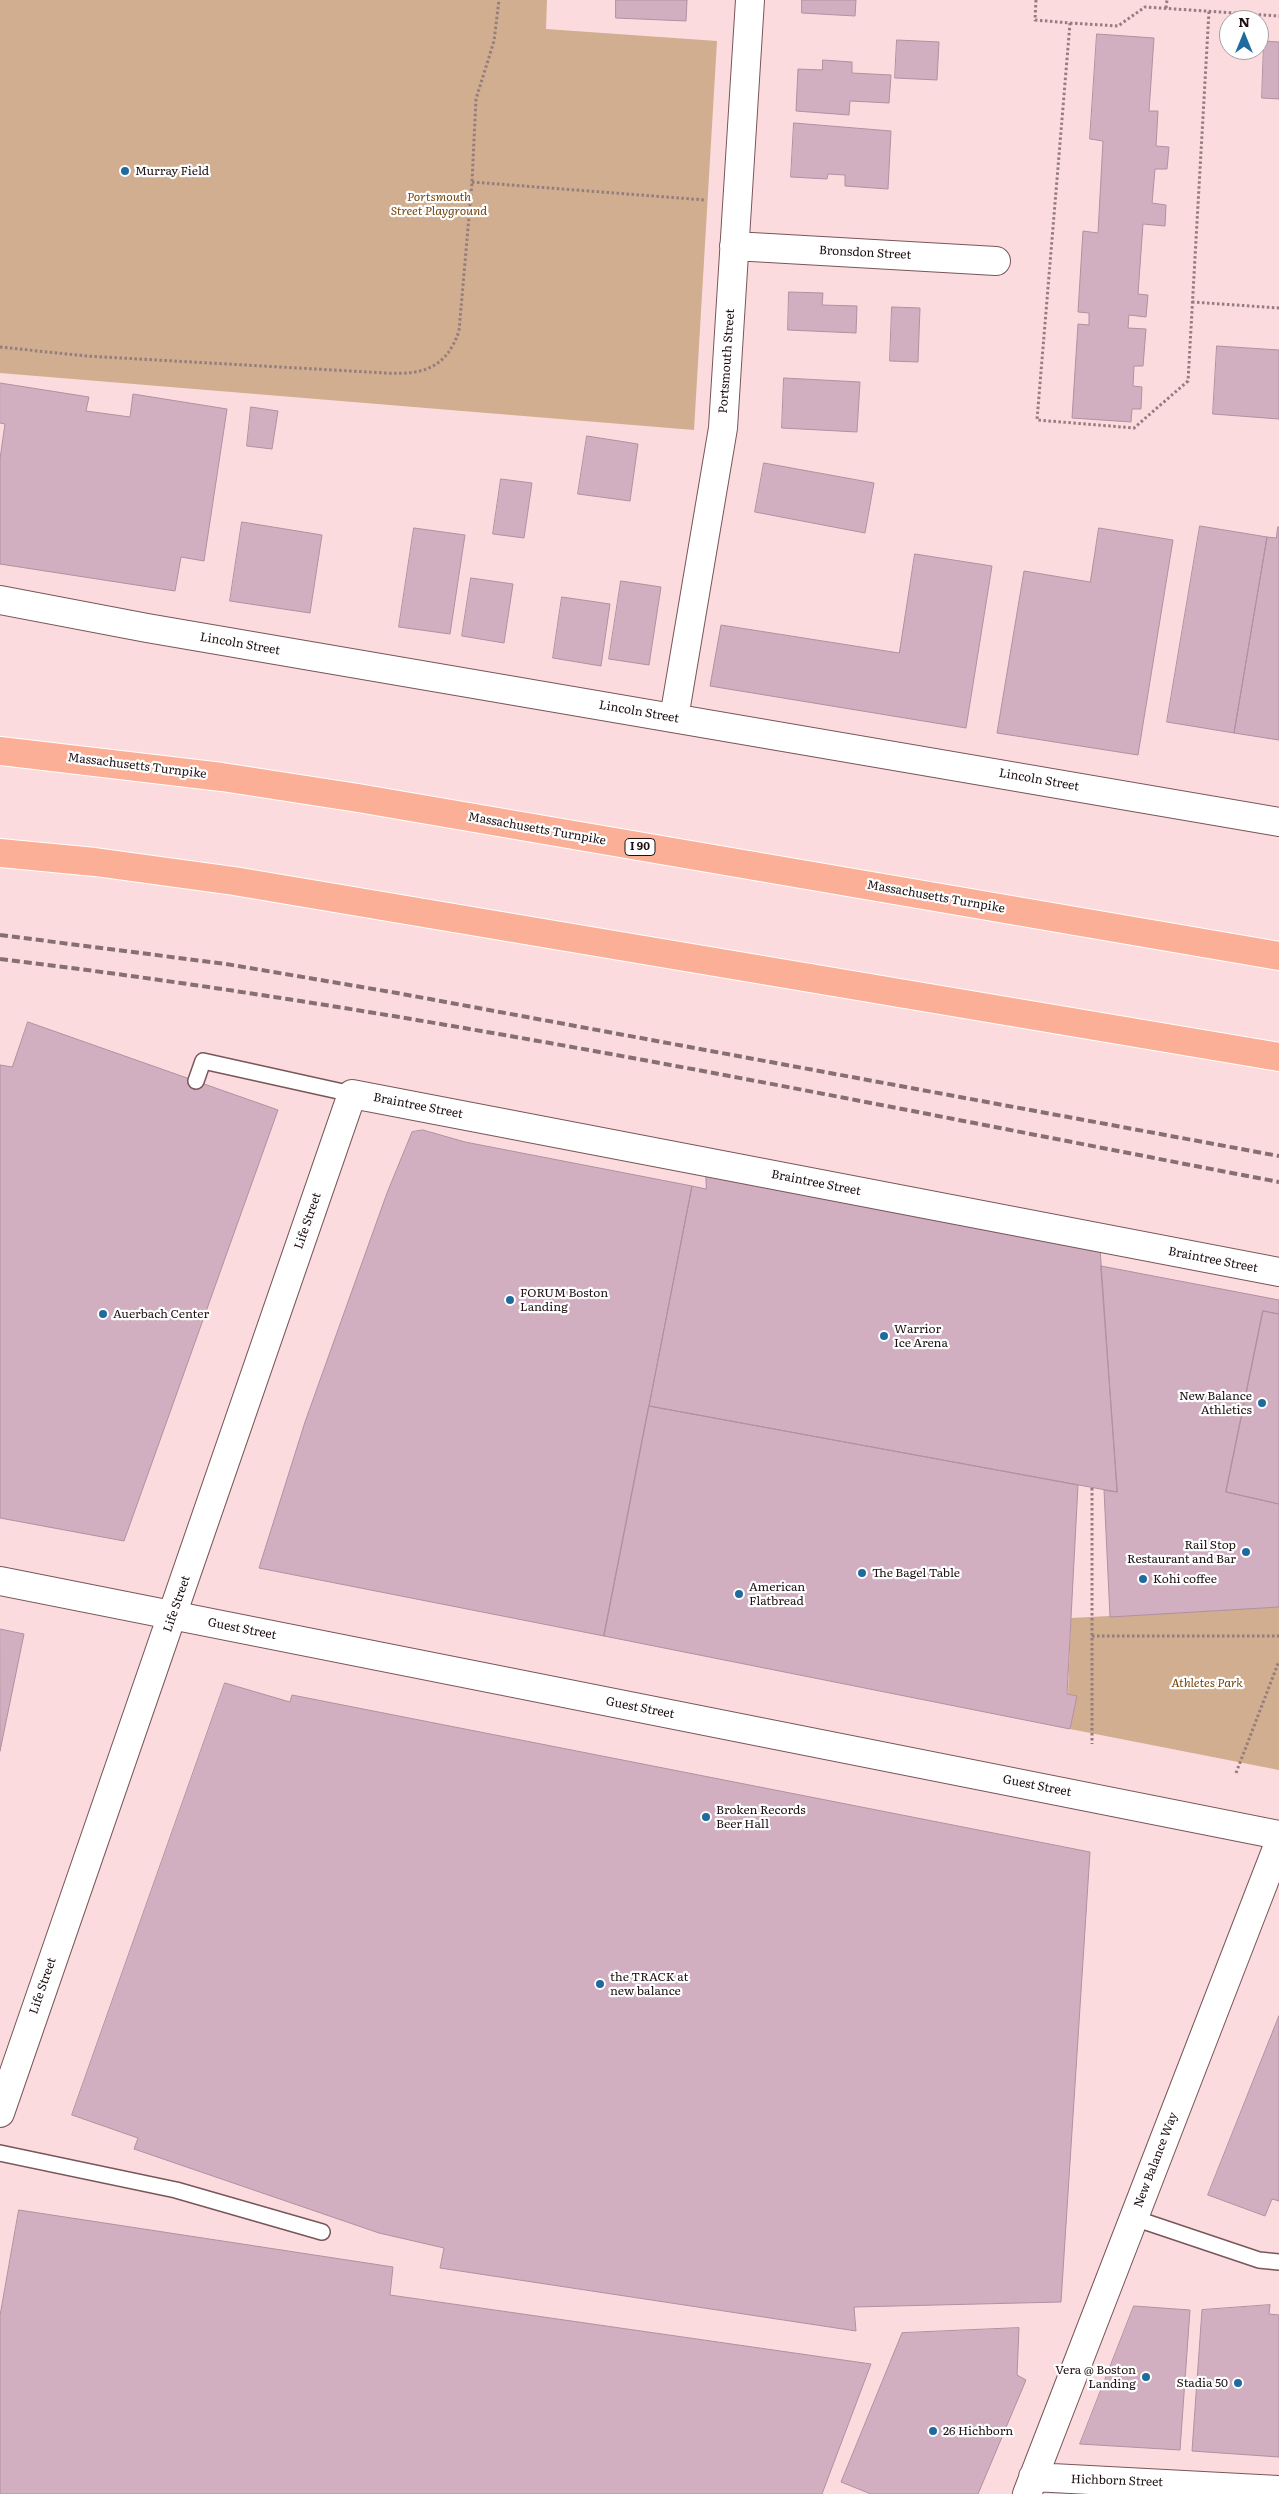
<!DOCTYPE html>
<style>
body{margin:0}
#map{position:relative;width:1279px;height:2494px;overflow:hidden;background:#fcdbde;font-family:Literata,serif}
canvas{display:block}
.north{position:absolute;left:1219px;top:10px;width:50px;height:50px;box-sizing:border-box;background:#fff;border:1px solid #a5a0a1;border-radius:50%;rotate:0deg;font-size:14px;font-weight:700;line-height:20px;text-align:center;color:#1f1113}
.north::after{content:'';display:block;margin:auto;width:18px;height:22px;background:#1f6b9e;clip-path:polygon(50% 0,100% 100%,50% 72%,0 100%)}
</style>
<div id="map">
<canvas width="1279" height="2494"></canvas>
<div class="north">N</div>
</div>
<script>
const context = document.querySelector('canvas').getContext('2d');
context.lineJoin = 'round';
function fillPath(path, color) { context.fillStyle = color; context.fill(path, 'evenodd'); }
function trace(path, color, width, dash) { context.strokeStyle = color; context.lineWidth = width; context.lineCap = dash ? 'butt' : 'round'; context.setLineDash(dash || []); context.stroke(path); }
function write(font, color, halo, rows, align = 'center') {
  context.font = font + ' Literata,serif'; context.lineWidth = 4.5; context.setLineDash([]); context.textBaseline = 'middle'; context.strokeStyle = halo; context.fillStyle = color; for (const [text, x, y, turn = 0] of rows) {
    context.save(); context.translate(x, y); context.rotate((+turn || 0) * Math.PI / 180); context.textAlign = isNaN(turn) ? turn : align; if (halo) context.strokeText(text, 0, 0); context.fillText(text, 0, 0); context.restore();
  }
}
fillPath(new Path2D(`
 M 0,0 L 547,0 L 546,29 L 717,41 L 694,430 L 0,373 Z
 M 1279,1607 L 1279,1770 L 1070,1729 L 1077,1696 L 1068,1694 L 1071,1618 Z`), '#d0ae8f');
const building = new Path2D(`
 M 616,0 L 687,0 L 686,21 L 616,18 Z
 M 802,0 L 856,0 L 855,16 L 802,13 Z
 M 1097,34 L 1154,38 L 1149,111 L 1158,111 L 1156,146 L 1169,147 L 1167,169 L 1155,169 L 1152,203 L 1166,205 L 1165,226 L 1143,224 L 1138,294 L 1148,295 L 1146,317 L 1129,315 L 1128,328 L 1146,329 L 1143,366 L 1134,366 L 1133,386 L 1142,387 L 1141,409 L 1132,409 L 1131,422 L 1072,418 L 1078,324 L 1089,325 L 1089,313 L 1078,312 L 1083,231 L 1098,233 L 1103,141 L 1090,139 Z
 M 897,40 L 939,42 L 937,80 L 895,78 Z
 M 1264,41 L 1279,42 L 1279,99 L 1262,98 Z
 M 823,60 L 852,62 L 852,73 L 891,75 L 889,103 L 850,101 L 849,115 L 796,111 L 798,69 L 822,70 Z
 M 794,123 L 891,131 L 888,189 L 845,186 L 845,175 L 828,174 L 827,179 L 791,177 Z
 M 789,292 L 823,293 L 822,305 L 857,306 L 856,333 L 788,330 Z
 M 892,307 L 920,308 L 918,362 L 890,361 Z
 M 1217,346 L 1279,350 L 1279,419 L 1213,414 Z
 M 784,378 L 860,382 L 857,432 L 782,428 Z
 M 0,383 L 89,397 L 86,411 L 130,417 L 133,394 L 227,409 L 204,561 L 181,557 L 175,591 L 0,564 L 0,459 L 5,424 L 0,423 Z
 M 251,407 L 278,411 L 272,449 L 247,446 Z
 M 587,436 L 638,444 L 630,501 L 578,494 Z
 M 764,463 L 874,483 L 865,533 L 755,512 Z
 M 501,479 L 532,483 L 524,538 L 493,534 Z
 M 242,522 L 322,535 L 310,613 L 230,601 Z
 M 1200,526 L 1267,537 L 1234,733 L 1167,722 Z
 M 1278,527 L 1279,527 L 1279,740 L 1234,733 L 1267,537 L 1276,538 Z
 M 414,528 L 465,535 L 450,634 L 399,627 Z
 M 1099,528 L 1173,540 L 1138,755 L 997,733 L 1024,571 L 1090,582 Z
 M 915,554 L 992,566 L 966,728 L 710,686 L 721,625 L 899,653 Z
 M 471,578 L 513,584 L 504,643 L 462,636 Z
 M 621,581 L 661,587 L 649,665 L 609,659 Z
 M 562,597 L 610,604 L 601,666 L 553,658 Z
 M 28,1022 L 278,1110 L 124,1541 L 0,1518 L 0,1065 L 12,1067 Z
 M 423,1130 L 465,1142 L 692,1186 L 604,1636 L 259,1568 L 305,1422 L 387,1193 L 412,1132 Z
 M 706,1171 L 1100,1248 L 1117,1492 L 649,1406 L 692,1186 L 706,1189 Z
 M 1101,1266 L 1279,1300 L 1279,1314 L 1263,1311 L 1226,1492 L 1279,1504 L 1279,1607 L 1110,1617 L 1104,1490 L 1117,1492 Z
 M 1263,1311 L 1279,1314 L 1279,1504 L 1226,1492 Z
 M 649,1406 L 1078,1485 L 1067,1694 L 1077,1696 L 1070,1729 L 604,1636 Z
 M 0,1629 L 24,1634 L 0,1751 Z
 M 225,1683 L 290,1702 L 292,1695 L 1090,1852 L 1061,2302 L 854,2307 L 856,2331 L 440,2268 L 444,2248 L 379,2233 L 134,2149 L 138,2138 L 72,2115 Z
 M 1279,2016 L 1279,2201 L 1272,2199 L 1265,2216 L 1208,2195 Z
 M 19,2210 L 393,2267 L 390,2295 L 871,2364 L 822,2494 L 0,2494 L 0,2316 Z
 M 1270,2305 L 1269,2314 L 1279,2315 L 1279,2457 L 1192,2451 L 1202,2310 Z
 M 1134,2306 L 1190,2310 L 1180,2450 L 1080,2444 Z
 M 1019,2328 L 1017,2375 L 1026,2380 L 978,2494 L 871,2494 L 841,2482 L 902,2333 Z`);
fillPath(building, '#d1afc0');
trace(building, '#b190a0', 1);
const service = new Path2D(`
 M 196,1081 L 203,1061 L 352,1094
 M 0,2153 L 176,2190 L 322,2232
 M 1134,2218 L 1259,2260 L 1279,2262`);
const minor = new Path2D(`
 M 734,246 L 996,261
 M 674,718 L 723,428 L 750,0
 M 0,2113 L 352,1094 L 1279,1272
 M 1033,2477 L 1279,2490
 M 1027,2494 L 1279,1843`);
const tertiary = new Path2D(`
 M 0,600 L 147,628 L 1279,822
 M 0,1581 L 1279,1835`);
const motorway = new Path2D(`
 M 0,751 L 222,777 L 358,798 L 1279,956
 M 0,853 L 95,862 L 234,881 L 1279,1057`);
trace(service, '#785659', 18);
trace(minor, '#785659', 30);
trace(tertiary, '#785659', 30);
trace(motorway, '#fff', 30);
trace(new Path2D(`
 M 1036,0 L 1035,20 L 1070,23 L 1037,420 L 1122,427 L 1134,428 L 1188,381 L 1209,11
 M 1166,8 L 1167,0
 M 1070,23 L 1118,26 L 1145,7 L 1279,16
 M 472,182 L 705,200
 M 1192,302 L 1279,308
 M 0,347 L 86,356 L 386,373 C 422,375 446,369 459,331 L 472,182 L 476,99 L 494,41 L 499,0
 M 1092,1488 L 1092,1744
 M 1092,1636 L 1279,1636
 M 1236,1773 L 1279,1661`), '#957d7f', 3, [2.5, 2.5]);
trace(service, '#fff', 15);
trace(minor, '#fff', 28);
trace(tertiary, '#fff', 28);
trace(motorway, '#faaf96', 28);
trace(new Path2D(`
 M 0,935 L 226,964 L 397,993 L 1279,1156
 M 0,959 C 430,1011 854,1101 1279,1182`), '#866f72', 4, [8, 4]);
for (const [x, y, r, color] of [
 [125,171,5,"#1f6b9e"],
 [510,1300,5,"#1f6b9e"],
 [103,1314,5,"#1f6b9e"],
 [884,1336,5,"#1f6b9e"],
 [1262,1403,5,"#1f6b9e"],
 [1246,1552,5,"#1f6b9e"],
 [862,1573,5,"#1f6b9e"],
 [1143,1579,5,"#1f6b9e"],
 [739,1594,5,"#1f6b9e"],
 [706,1817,5,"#1f6b9e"],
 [600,1984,5,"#1f6b9e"],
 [1146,2377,5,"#1f6b9e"],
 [1238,2383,5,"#1f6b9e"],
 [933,2431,5,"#1f6b9e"]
]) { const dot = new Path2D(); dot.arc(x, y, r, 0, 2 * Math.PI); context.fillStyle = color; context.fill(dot); trace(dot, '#fff', 2); }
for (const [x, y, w] of [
 [640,847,30]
]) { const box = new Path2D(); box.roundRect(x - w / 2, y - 8.5, w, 17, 4); context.fillStyle = '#fff'; context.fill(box); trace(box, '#1f1113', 1); }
write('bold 11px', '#1f1113', null, [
 ["I 90",640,847]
]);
write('12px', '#1f1113', '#fff', [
 ["Murray Field",135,171],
 ["FORUM Boston",520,1293],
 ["Landing",520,1307],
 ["Auerbach Center",113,1314],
 ["Warrior",894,1329],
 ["Ice Arena",894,1343],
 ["New Balance",1252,1396,"right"],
 ["Athletics",1252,1410,"right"],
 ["Rail Stop",1236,1545,"right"],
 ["Restaurant and Bar",1236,1559,"right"],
 ["The Bagel Table",872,1573],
 ["Kohi coffee",1153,1579],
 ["American",749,1587],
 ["Flatbread",749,1601],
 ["Broken Records",716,1810],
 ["Beer Hall",716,1824],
 ["the TRACK at",610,1977],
 ["new balance",610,1991],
 ["Vera @ Boston",1136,2370,"right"],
 ["Landing",1136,2384,"right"],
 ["Stadia 50",1228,2383,"right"],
 ["26 Hichborn",943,2431]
], 'left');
write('italic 12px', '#76470e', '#fff', [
 ["Portsmouth",439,197],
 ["Street Playground",439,211],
 ["Athletes Park",1207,1683]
]);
write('12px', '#1f1113', '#fff', [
 ["Bronsdon Street",865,253,3],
 ["Portsmouth Street",727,361,-86],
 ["Lincoln Street",240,644,10],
 ["Lincoln Street",639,712,10],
 ["Massachusetts Turnpike",137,766,7],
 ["Lincoln Street",1039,780,10],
 ["Massachusetts Turnpike",537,829,10],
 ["Massachusetts Turnpike",936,897,10],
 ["Braintree Street",418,1106,11],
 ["Braintree Street",816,1183,11],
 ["Life Street",308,1221,-71],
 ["Braintree Street",1213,1260,11],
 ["Life Street",177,1604,-71],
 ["Guest Street",242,1629,11],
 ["Guest Street",640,1708,11],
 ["Guest Street",1037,1786,11],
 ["Life Street",43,1986,-71],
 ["New Balance Way",1156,2160,-69],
 ["Hichborn Street",1117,2481,2]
]);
</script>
